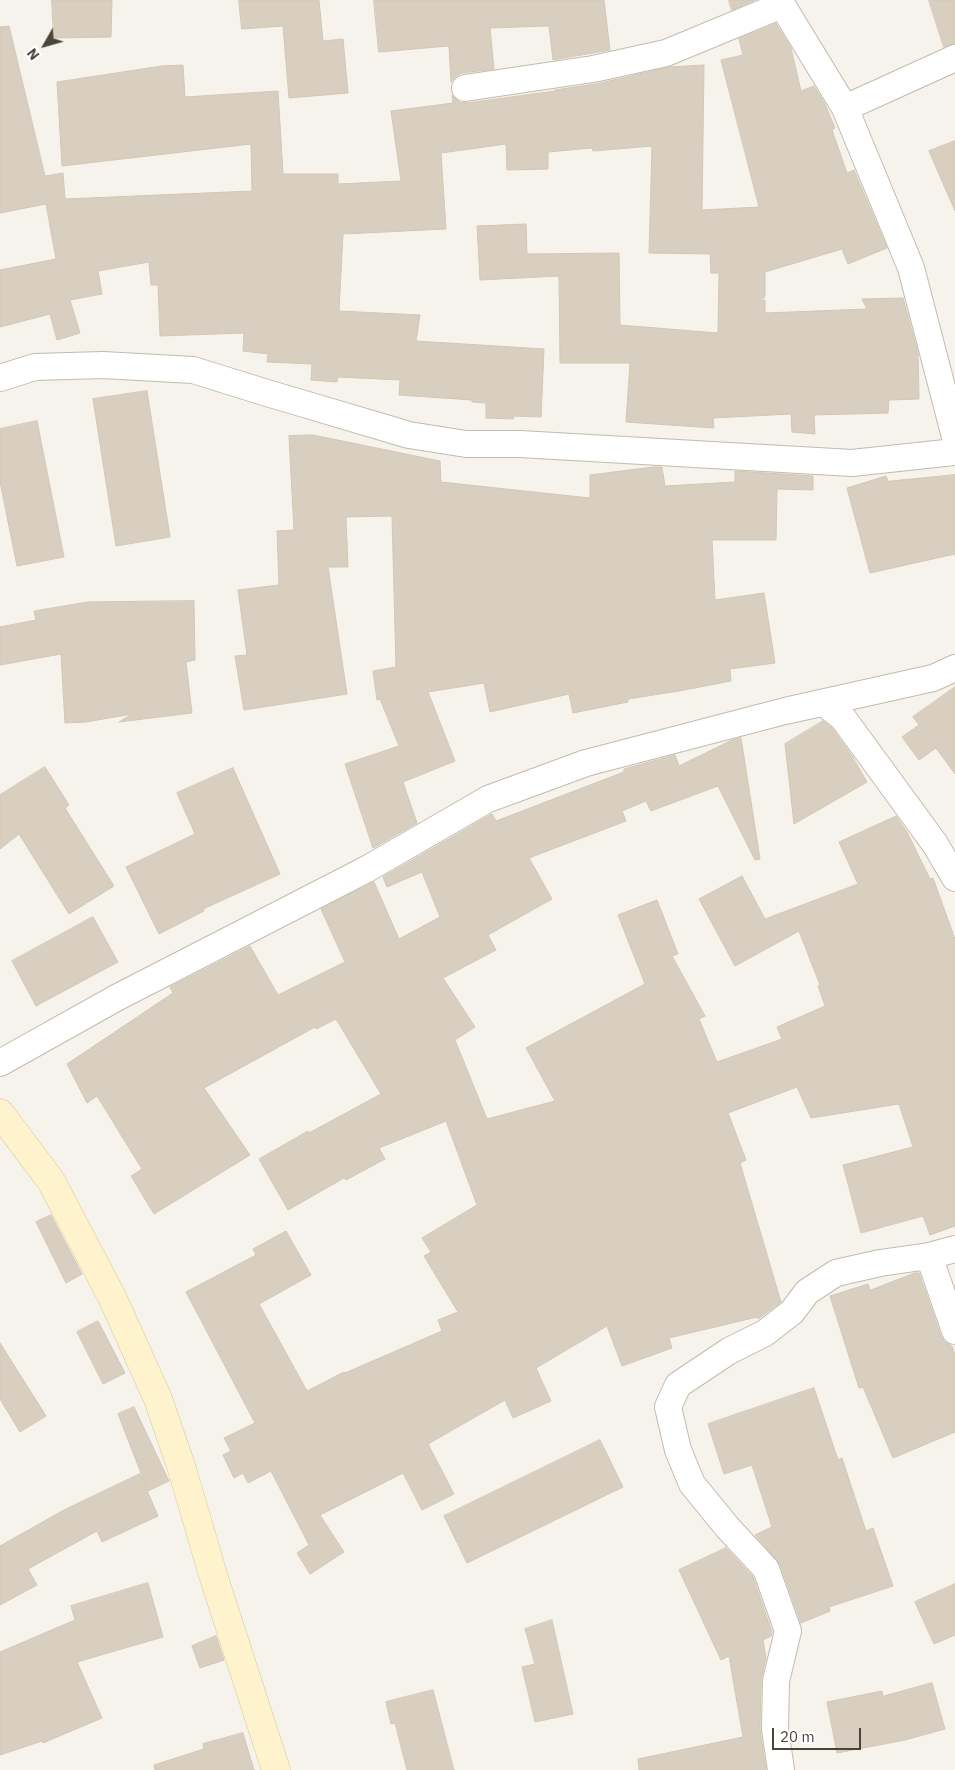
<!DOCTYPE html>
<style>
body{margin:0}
#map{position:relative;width:955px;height:1770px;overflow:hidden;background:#f6f3ec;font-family:"IBM Plex Sans",sans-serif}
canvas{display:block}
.north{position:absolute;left:20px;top:20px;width:50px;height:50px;-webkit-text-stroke:4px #fff;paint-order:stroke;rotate:232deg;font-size:14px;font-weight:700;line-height:20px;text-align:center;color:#4b4439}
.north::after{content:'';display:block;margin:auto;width:18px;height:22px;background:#4b4439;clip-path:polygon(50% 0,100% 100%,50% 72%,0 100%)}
.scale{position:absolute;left:772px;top:1728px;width:89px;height:22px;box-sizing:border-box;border:2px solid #4b4439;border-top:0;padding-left:6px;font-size:15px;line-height:18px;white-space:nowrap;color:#4b4439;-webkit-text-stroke:4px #fff;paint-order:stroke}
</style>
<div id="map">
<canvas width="955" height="1770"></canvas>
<div class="north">N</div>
<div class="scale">20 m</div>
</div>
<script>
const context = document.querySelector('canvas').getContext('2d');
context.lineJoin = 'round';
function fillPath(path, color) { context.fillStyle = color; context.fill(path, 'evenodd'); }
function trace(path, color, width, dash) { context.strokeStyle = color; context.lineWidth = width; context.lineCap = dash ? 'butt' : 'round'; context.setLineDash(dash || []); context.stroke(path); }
const building = new Path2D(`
 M 52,0 L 112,0 L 111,37 L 54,38 Z
 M 239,0 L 319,0 L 323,41 L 343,39 L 348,93 L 289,98 L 283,26 L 242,29 Z
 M 374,0 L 604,0 L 610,50 L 553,60 L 549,26 L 490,28 L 494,69 L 462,73 L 456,76 L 451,82 L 449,46 L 379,52 Z
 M 729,0 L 755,0 L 732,10 Z
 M 929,0 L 955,0 L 955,43 L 944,47 Z
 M 776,24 L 791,48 L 801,91 L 814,86 L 825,104 L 835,128 L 832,130 L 847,173 L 854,170 L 887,248 L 848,264 L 842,249 L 765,272 L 765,297 L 759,300 L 765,300 L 765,313 L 867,309 L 862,299 L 903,298 L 918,353 L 919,399 L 889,400 L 888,413 L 814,415 L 815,434 L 792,432 L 791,414 L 713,418 L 714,428 L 626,422 L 630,363 L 560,363 L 559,276 L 480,280 L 477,226 L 526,224 L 527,254 L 619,253 L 620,325 L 718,333 L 719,273 L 711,273 L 710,254 L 649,253 L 652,146 L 593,151 L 592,148 L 548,152 L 548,169 L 507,170 L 506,144 L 441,153 L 446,229 L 343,234 L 339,311 L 420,315 L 416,341 L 544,349 L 541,417 L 514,416 L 513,419 L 486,418 L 486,403 L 472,402 L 472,400 L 399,395 L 400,380 L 338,377 L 337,382 L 311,380 L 312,364 L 267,362 L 268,354 L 243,351 L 244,333 L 160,336 L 158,285 L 151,285 L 149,262 L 98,271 L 102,294 L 70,300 L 80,333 L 57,340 L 50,314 L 0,327 L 0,270 L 56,259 L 46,204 L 0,213 L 0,27 L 9,26 L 45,176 L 63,173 L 65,199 L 252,191 L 251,144 L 62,166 L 57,82 L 162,66 L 183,65 L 185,97 L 278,91 L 283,174 L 338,174 L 338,184 L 401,181 L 391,111 L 453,103 L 452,95 L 459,102 L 467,103 L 555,91 L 555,90 L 596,84 L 670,67 L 704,65 L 702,210 L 759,207 L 721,60 L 743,55 L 739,39 Z
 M 955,141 L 955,211 L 929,151 Z
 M 147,391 L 170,537 L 116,546 L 93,399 Z
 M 37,421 L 64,557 L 17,566 L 0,482 L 0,429 Z
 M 313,435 L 440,461 L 441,482 L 590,498 L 590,475 L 653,467 L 662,467 L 665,486 L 735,482 L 735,471 L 813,476 L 813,490 L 777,489 L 776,540 L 712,540 L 715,600 L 764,593 L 775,663 L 730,669 L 731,681 L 679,691 L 628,699 L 628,702 L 573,713 L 569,694 L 490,712 L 484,683 L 428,692 L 455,761 L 403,782 L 417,823 L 373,848 L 345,764 L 399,746 L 380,699 L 377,700 L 373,671 L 396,667 L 392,516 L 346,517 L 348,567 L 328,567 L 347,694 L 244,710 L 235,656 L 247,655 L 238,590 L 279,585 L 277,531 L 294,530 L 289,436 Z
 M 955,475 L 955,554 L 870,573 L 847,488 L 886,476 L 888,481 Z
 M 194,601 L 195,660 L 186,662 L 192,713 L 119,722 L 132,714 L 86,722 L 65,723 L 61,654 L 0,665 L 0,627 L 36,620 L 34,611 L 88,602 Z
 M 955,687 L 955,774 L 936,748 L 919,760 L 902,737 L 919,725 L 913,717 Z
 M 823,721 L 832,728 L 852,756 L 867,782 L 794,824 L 785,744 Z
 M 741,738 L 760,859 L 755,860 L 718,786 L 651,811 L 646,801 L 622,811 L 626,821 L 529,858 L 552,899 L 488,935 L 496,950 L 443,978 L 475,1027 L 455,1040 L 487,1119 L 555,1101 L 526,1048 L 645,984 L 618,915 L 657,900 L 678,954 L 672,956 L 705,1016 L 699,1019 L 717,1062 L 782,1039 L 777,1027 L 825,1006 L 818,986 L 820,985 L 799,931 L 735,966 L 699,899 L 742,876 L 765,919 L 858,884 L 839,842 L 896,816 L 907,832 L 930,879 L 933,878 L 955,939 L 955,1226 L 930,1235 L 923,1216 L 861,1233 L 843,1165 L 913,1147 L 899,1104 L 811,1118 L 797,1087 L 728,1113 L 746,1160 L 740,1163 L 781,1302 L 758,1319 L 757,1317 L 669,1338 L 672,1348 L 622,1366 L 607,1326 L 536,1368 L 551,1401 L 513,1418 L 505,1400 L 428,1444 L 454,1494 L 422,1510 L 403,1473 L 320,1515 L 344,1552 L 310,1574 L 297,1553 L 309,1545 L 271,1471 L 248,1483 L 243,1473 L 234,1478 L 223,1455 L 231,1451 L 224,1438 L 255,1423 L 186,1292 L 256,1255 L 253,1249 L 286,1231 L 311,1275 L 259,1304 L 307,1391 L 344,1372 L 345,1373 L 442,1331 L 438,1320 L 458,1312 L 424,1256 L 431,1252 L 422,1238 L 477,1205 L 446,1121 L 379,1148 L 385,1159 L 346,1180 L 344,1178 L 288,1210 L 259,1159 L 308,1131 L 309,1133 L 381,1094 L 336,1019 L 316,1029 L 315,1027 L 204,1088 L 250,1155 L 154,1214 L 131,1176 L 142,1169 L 97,1096 L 87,1103 L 67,1064 L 173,993 L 170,987 L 250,946 L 278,995 L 345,962 L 321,909 L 374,882 L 399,939 L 440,917 L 422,872 L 387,887 L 383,877 L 492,814 L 496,821 L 624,772 L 624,769 L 675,755 L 679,766 L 732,740 Z
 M 45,767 L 69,805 L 65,808 L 114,886 L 69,914 L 19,834 L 0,849 L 0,795 Z
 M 233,768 L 280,874 L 203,909 L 204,911 L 159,934 L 126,867 L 195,834 L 177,793 Z
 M 93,917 L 118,962 L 36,1006 L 12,961 Z
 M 51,1215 L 82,1274 L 66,1283 L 36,1222 Z
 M 915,1273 L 919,1273 L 941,1336 L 945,1342 L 952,1346 L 955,1354 L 955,1432 L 893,1458 L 863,1387 L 859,1388 L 830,1296 L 868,1284 L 870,1290 Z
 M 98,1321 L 125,1373 L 103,1384 L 77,1332 Z
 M 0,1343 L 46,1416 L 20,1432 L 0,1399 Z
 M 814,1388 L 838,1460 L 842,1458 L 866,1531 L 873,1528 L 893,1586 L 829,1607 L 830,1611 L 801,1623 L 780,1564 L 755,1535 L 772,1527 L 752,1465 L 724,1474 L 708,1424 Z
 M 134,1407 L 169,1481 L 148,1491 L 118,1414 Z
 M 600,1440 L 623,1487 L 467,1563 L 444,1516 Z
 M 140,1474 L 158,1516 L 102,1542 L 97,1531 L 28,1569 L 37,1585 L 0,1605 L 0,1546 L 64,1510 Z
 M 726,1548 L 753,1577 L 772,1632 L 771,1636 L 763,1640 L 766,1658 L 761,1680 L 760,1729 L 766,1770 L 639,1770 L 638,1759 L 743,1737 L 729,1656 L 721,1660 L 679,1570 Z
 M 148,1583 L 163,1637 L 77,1662 L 102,1718 L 43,1743 L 42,1741 L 0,1755 L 0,1652 L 75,1620 L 71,1606 Z
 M 955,1584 L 955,1635 L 934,1644 L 915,1602 Z
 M 552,1620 L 573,1714 L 535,1722 L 522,1667 L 535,1664 L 525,1629 Z
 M 216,1636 L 224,1660 L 200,1668 L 192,1646 Z
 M 932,1683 L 945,1729 L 905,1740 L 837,1753 L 827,1702 L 882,1691 L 883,1696 Z
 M 433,1690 L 454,1770 L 407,1770 L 395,1723 L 391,1724 L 386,1702 Z
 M 243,1733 L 254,1770 L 155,1770 L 154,1765 L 204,1749 L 203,1744 Z`);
fillPath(building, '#d8cfc1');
trace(building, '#d3c7b4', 1);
const minor = new Path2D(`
 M 779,0 L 845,108 L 911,268 L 955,437
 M 465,88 L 593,69 L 666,53 L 782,5
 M 845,108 L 955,58
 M 0,378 L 35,367 L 103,365 L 193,370 L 267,393 L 409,435 L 466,444 L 520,444 L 852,463 L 955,452
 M 824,703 L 843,718 L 935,844 L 955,878
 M 0,1063 L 118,997 L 367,869 L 488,799 L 586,763 L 785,711 L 933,678 L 955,668
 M 929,1256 L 955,1331
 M 781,1770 L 775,1729 L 776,1681 L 788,1631 L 766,1569 L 728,1528 L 692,1484 L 678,1450 L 668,1407 L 678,1385 L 729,1351 L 765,1333 L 792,1312 L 807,1292 L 836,1273 L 880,1263 L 929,1256 L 955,1249`);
const secondary = new Path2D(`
 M 0,1113 L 51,1181 L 112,1297 L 158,1399 L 181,1466 L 214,1578 L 276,1770`);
trace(minor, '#c2bbae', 28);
trace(secondary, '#d6c79b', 29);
trace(minor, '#fff', 26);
trace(secondary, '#fff3cd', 28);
</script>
